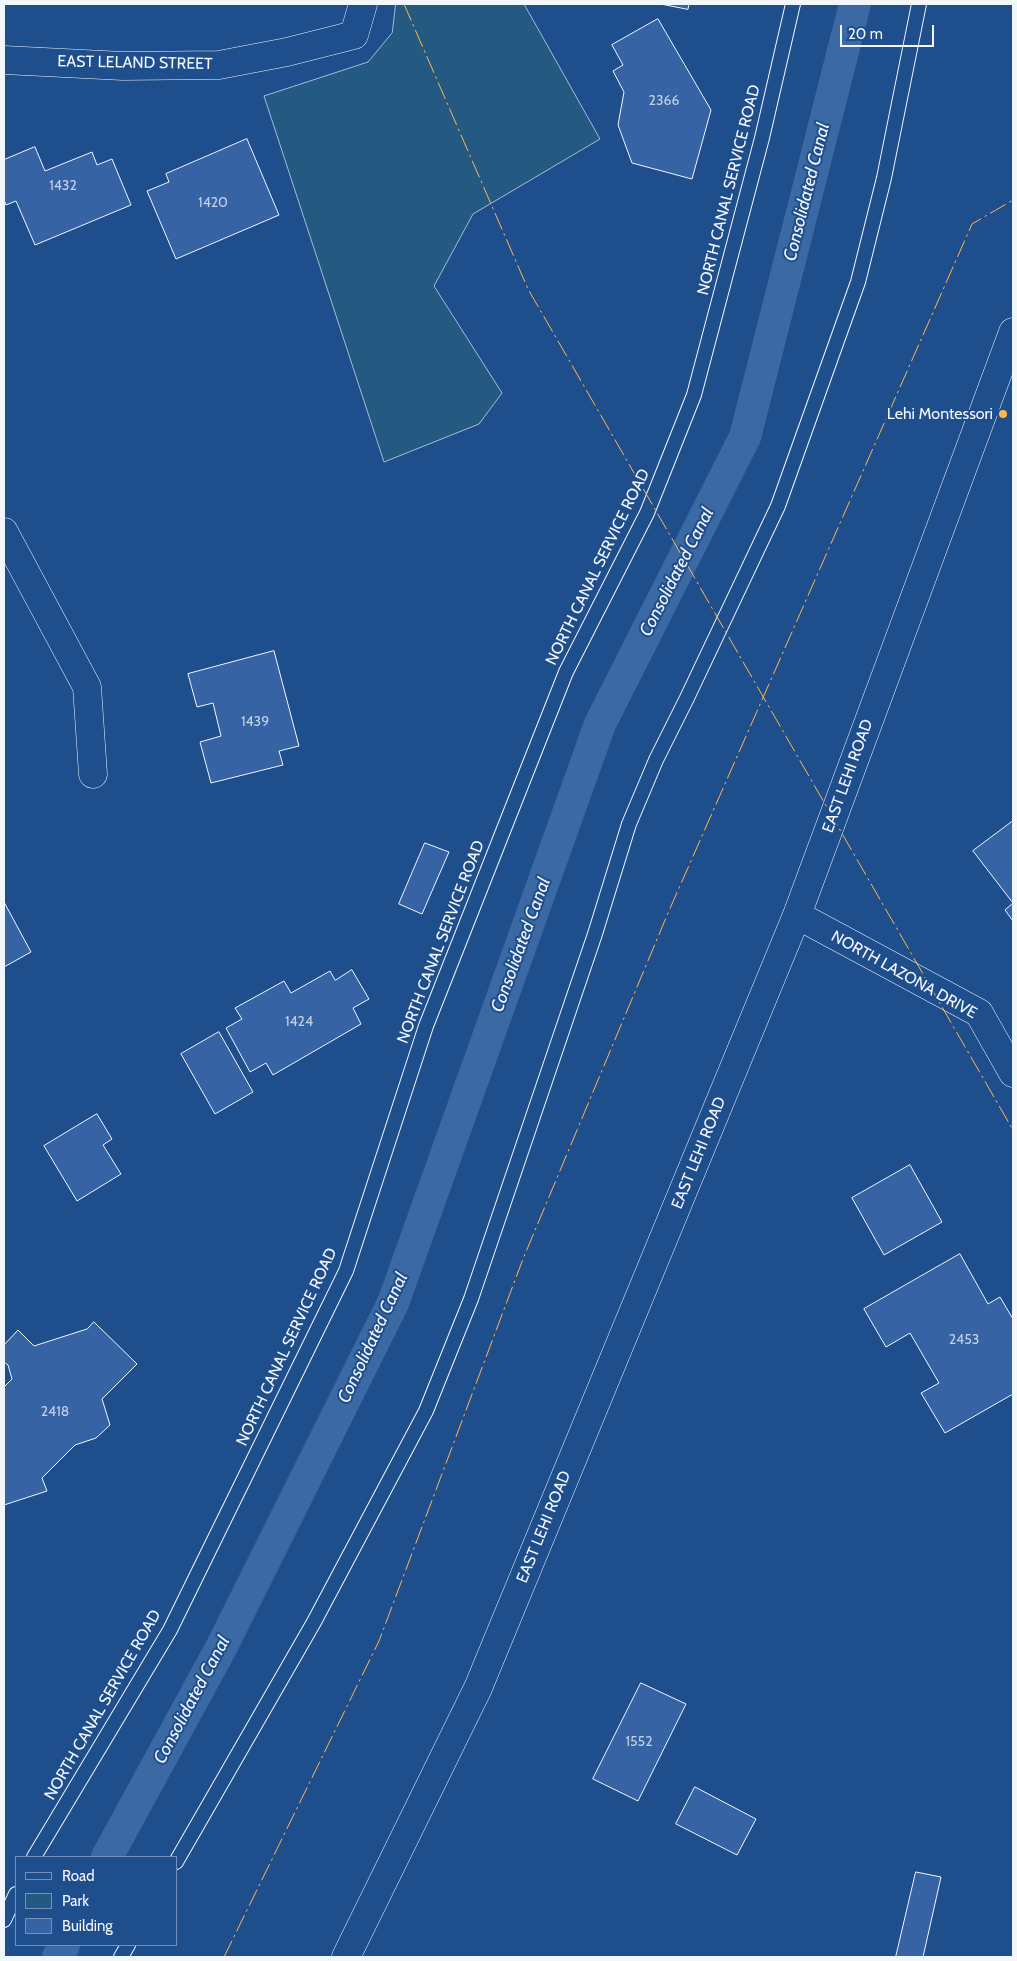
<!DOCTYPE html>
<style>
body{margin:0}
#map{position:relative;width:1017px;height:1961px;overflow:hidden;background:#1f4e8c;font-family:Cabin,sans-serif}
canvas{display:block}
.frame{position:absolute;inset:0;border:5px solid #f2f6ff;pointer-events:none}
.legend{position:absolute;left:15px;top:1856px;width:162px;height:90px;box-sizing:border-box;background:#1f4e8c;border:1px solid #7391ba;margin:0;padding:6px 9px;list-style:none;font-size:15px;color:#f2f6ff}
.legend li{display:flex;align-items:center;gap:10px;height:25px}
.legend b{width:25px;border:1px solid #7391ba}
.scale{position:absolute;left:840px;top:25px;width:94px;height:22px;box-sizing:border-box;border:2px solid #f2f6ff;border-top:0;padding-left:6px;font-size:15px;line-height:18px;white-space:nowrap;color:#f2f6ff;-webkit-text-stroke:4px #1f4e8c;paint-order:stroke}
</style>
<div id="map">
<canvas width="1017" height="1961"></canvas>
<div class="frame"></div>
<ul class="legend">
<li><b style="height:6px;background:#1f4e8c"></b>Road</li>
<li><b style="height:14px;background:#245a82"></b>Park</li>
<li><b style="height:14px;background:#3563a3"></b>Building</li>
</ul>
<div class="scale">20 m</div>
</div>
<script>
const context = document.querySelector('canvas').getContext('2d');
context.lineJoin = 'round';
function fillPath(path, color) { context.fillStyle = color; context.fill(path, 'evenodd'); }
function trace(path, color, width, dash) { context.strokeStyle = color; context.lineWidth = width; context.lineCap = dash ? 'butt' : 'round'; context.setLineDash(dash || []); context.stroke(path); }
function write(font, color, halo, rows, align = 'center') {
  context.font = font + ' Cabin,sans-serif'; context.lineWidth = 4; context.setLineDash([]); context.textBaseline = 'middle'; context.strokeStyle = halo; context.fillStyle = color; for (const [text, x, y, turn = 0] of rows) {
    context.save(); context.translate(x, y); context.rotate((+turn || 0) * Math.PI / 180); context.textAlign = isNaN(turn) ? turn : align; if (halo) context.strokeText(text, 0, 0); context.fillText(text, 0, 0); context.restore();
  }
}
const green = new Path2D(`
 M 396,4 L 524,4 L 600,139 L 473,214 L 434,286 L 502,393 L 479,424 L 384,462 L 264,96 L 368,62 L 392,33 Z`);
fillPath(green, '#245a82');
trace(green, '#a8bbd7', 1);
trace(new Path2D(`
 M 107,1857 L 221,1648 L 393,1303 L 600,724 L 745,437 L 855,4
 M 58,1957 L 64,1945`), '#3b69a3', 32);
const building = new Path2D(`
 M 661,4 L 689,4 L 688,9 Z
 M 658,19 L 711,110 L 692,179 L 632,163 L 618,125 L 624,92 L 613,71 L 623,65 L 612,45 Z
 M 247,139 L 279,215 L 176,259 L 147,191 L 169,182 L 166,174 Z
 M 35,147 L 45,171 L 92,152 L 97,165 L 112,159 L 131,205 L 35,245 L 16,201 L 6,205 L 4,200 L 4,160 Z
 M 274,651 L 299,746 L 279,751 L 283,765 L 211,783 L 200,742 L 221,736 L 213,703 L 197,707 L 188,674 Z
 M 1013,821 L 1013,921 L 1005,910 L 1013,903 L 973,851 Z
 M 425,843 L 449,852 L 422,914 L 399,904 Z
 M 4,902 L 31,952 L 4,967 Z
 M 352,970 L 369,999 L 353,1008 L 361,1024 L 273,1075 L 266,1063 L 250,1072 L 226,1028 L 242,1019 L 235,1008 L 284,981 L 291,993 L 330,971 L 335,980 Z
 M 219,1032 L 253,1092 L 215,1114 L 181,1054 Z
 M 97,1114 L 112,1139 L 103,1145 L 121,1174 L 77,1201 L 44,1146 Z
 M 910,1165 L 942,1222 L 884,1255 L 852,1198 Z
 M 960,1254 L 988,1304 L 1000,1297 L 1013,1319 L 1013,1394 L 945,1433 L 921,1393 L 939,1383 L 910,1333 L 886,1347 L 864,1309 Z
 M 94,1322 L 137,1364 L 102,1399 L 110,1425 L 96,1438 L 75,1445 L 42,1478 L 47,1491 L 4,1505 L 4,1387 L 12,1379 L 8,1365 L 4,1362 L 4,1345 L 18,1330 L 34,1346 L 87,1329 Z
 M 641,1683 L 686,1704 L 638,1801 L 593,1779 Z
 M 695,1787 L 756,1819 L 737,1855 L 676,1824 Z
 M 916,1872 L 941,1877 L 923,1957 L 896,1957 Z`);
fillPath(building, '#3563a3');
trace(building, '#f2f6ff', 1);
const lane = new Path2D(`
 M 34,1857 L 170,1630 L 346,1271 L 426,1026 L 566,672 L 647,513 L 694,395 L 762,138 L 793,4
 M 176,1862 L 314,1622 L 426,1411 L 471,1299 L 595,934 L 629,824 L 656,760 L 687,698 L 778,506 L 858,282 L 884,178 L 919,4
 M 4,1920 L 16,1894
 M 121,1957 L 128,1945`);
const street = new Path2D(`
 M 4,60 L 123,66 L 219,65 L 287,52 L 354,35 L 363,4
 M 4,532 L 87,687 L 93,774
 M 797,915 L 979,1013 L 1013,1073
 M 346,1957 L 478,1688 L 797,915 L 1013,332`);
trace(lane, '#f2f6ff', 16);
trace(street, '#f2f6ff', 29);
trace(lane, '#1f4e8c', 14);
trace(street, '#1f4e8c', 28);
trace(new Path2D(`
 M 404,4 L 528,289 L 1013,1130
 M 224,1957 L 379,1641 L 523,1259 L 668,913 L 972,224 L 1013,200`), '#ffb74d', 1, [18, 4, 2.5, 4]);
for (const [x, y, r, color] of [
 [1003,414,5,"#ffb74d"]
]) { const dot = new Path2D(); dot.arc(x, y, r, 0, 2 * Math.PI); context.fillStyle = color; context.fill(dot); trace(dot, '#1f4e8c', 2); }
write('14px', '#c3d1e8', null, [
 ["2366",664,101],
 ["1432",63,186],
 ["1420",213,203],
 ["1439",255,722],
 ["1424",299,1022],
 ["2453",964,1340],
 ["2418",55,1412],
 ["1552",639,1742]
]);
write('16px', '#f2f6ff', '#1f4e8c', [
 ["EAST LELAND STREET",135,63,1],
 ["NORTH CANAL SERVICE ROAD",729,190,-76],
 ["NORTH CANAL SERVICE ROAD",598,567,-64],
 ["EAST LEHI ROAD",848,776,-70],
 ["NORTH CANAL SERVICE ROAD",441,942,-69],
 ["NORTH LAZONA DRIVE",904,975,29],
 ["EAST LEHI ROAD",699,1153,-68],
 ["NORTH CANAL SERVICE ROAD",287,1347,-65],
 ["EAST LEHI ROAD",544,1527,-68],
 ["NORTH CANAL SERVICE ROAD",103,1705,-60]
]);
write('16px', '#f2f6ff', '#1f4e8c', [
 ["Lehi Montessori",993,414]
], 'right');
write('italic 18px', '#f2f6ff', '#1f4e8c', [
 ["Consolidated Canal",807,192,-76],
 ["Consolidated Canal",677,572,-63],
 ["Consolidated Canal",521,945,-70],
 ["Consolidated Canal",373,1338,-65],
 ["Consolidated Canal",192,1700,-62]
]);
</script>
